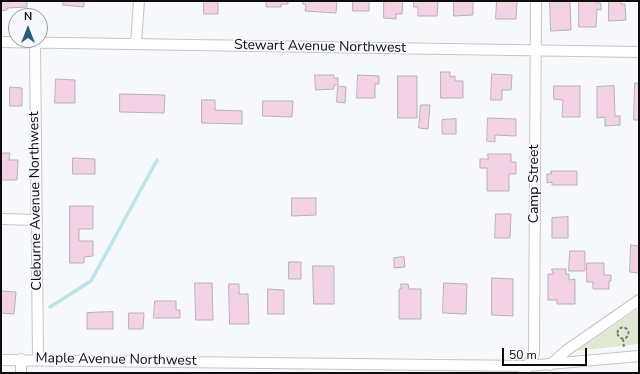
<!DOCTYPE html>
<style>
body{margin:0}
#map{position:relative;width:640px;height:374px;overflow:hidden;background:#f6f8fc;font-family:"Nunito Sans",sans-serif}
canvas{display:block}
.frame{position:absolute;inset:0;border:2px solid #0e0e0f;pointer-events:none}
.north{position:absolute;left:8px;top:8px;width:40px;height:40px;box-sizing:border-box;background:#f6f8fc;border:1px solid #999a9d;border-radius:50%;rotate:0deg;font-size:11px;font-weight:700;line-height:16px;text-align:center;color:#0e0e0f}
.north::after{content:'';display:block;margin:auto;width:14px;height:18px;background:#245d76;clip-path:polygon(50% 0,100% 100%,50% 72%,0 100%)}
.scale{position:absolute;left:502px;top:348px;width:85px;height:18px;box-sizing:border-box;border:2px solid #0e0e0f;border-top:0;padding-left:5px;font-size:12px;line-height:14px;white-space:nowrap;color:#0e0e0f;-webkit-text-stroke:3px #f6f8fc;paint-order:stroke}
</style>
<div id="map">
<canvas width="640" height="374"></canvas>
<div class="frame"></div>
<div class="north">N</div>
<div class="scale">50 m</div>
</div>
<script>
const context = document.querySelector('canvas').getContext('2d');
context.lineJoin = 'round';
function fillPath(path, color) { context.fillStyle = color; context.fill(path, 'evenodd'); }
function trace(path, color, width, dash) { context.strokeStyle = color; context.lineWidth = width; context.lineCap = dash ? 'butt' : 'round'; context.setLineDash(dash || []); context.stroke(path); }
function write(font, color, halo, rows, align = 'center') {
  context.font = font + ' "Nunito Sans",sans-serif'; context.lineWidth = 3.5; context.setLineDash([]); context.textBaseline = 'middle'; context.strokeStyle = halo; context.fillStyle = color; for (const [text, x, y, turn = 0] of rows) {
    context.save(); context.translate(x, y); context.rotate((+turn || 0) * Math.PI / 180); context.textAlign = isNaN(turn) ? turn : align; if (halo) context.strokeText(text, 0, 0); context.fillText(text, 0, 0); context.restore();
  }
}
fillPath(new Path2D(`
 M 639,308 L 639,344 L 575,351 Z`), '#e0e8d1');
trace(new Path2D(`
 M 50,307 L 91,281 L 157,160`), '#bce5ea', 3.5);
const building = new Path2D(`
 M 1,1 L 27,1 L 27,7 L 7,8 L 7,10 L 1,11 Z
 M 64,1 L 84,1 L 84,7 L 63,5 Z
 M 204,1 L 220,1 L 218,1 L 218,14 L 204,14 Z
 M 256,1 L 288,1 L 288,4 L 281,4 L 281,7 L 266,7 L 266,2 Z
 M 303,1 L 337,1 L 336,13 L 305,11 L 306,5 L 303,4 Z
 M 353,1 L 369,1 L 369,11 L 353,11 Z
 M 384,1 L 403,1 L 402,14 L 396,14 L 396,19 L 384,18 Z
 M 414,1 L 438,1 L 437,16 L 418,16 L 418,7 L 414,7 Z
 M 454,1 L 473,1 L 473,15 L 454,16 Z
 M 497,1 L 517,1 L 516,19 L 496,19 Z
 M 550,1 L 570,1 L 571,30 L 551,31 Z
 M 579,1 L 596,1 L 596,3 L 601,3 L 601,10 L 597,9 L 596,27 L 579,27 Z
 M 609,1 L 621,1 L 621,4 L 625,4 L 626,20 L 609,21 Z
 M 441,72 L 450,72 L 450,77 L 455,76 L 455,81 L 463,81 L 463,98 L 441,98 Z
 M 492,74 L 512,75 L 511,90 L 502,90 L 502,100 L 491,100 Z
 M 315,75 L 334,75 L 334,78 L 338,78 L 338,85 L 334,85 L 334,89 L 316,90 Z
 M 358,75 L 379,76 L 379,84 L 375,84 L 375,98 L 357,98 Z
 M 398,76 L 417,76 L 417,118 L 398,118 Z
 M 56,79 L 75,80 L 75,103 L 55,103 Z
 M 635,83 L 639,83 L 639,120 L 634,120 Z
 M 338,86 L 346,87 L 345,103 L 337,102 Z
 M 554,86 L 580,86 L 580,117 L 562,117 L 563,100 L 554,99 Z
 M 614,86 L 615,116 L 620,116 L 620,125 L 605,126 L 605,117 L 597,118 L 597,87 Z
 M 10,87 L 22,88 L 22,106 L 10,106 Z
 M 120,94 L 165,95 L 164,113 L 120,112 Z
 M 202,100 L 215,100 L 215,110 L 242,111 L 242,124 L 202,123 Z
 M 263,101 L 293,101 L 292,117 L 263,116 Z
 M 421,105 L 430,105 L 428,129 L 419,128 Z
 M 488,118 L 516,119 L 516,136 L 495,135 L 495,142 L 487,141 Z
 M 456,119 L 456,134 L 442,134 L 442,120 Z
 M 1,153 L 10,153 L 9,160 L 18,160 L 17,180 L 1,180 Z
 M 488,154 L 511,154 L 511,162 L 516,162 L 516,174 L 509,174 L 509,191 L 487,191 L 487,168 L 480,168 L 480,159 L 488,159 Z
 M 73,158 L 95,159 L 95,174 L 73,174 Z
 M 551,171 L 577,171 L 577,185 L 552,185 L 552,182 L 547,183 L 547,174 L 551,174 Z
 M 292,198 L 316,198 L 316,215 L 292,216 Z
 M 70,206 L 93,206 L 93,229 L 79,229 L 79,241 L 93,241 L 93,256 L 84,257 L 84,263 L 70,263 Z
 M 496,214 L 511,214 L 510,238 L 495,238 Z
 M 568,217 L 568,238 L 552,238 L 552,218 Z
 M 631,245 L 639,246 L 639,273 L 630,272 Z
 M 570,251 L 585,251 L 585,271 L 569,271 Z
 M 404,257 L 405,267 L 394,268 L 394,258 Z
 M 289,262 L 301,262 L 301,279 L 289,279 Z
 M 587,263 L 604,263 L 604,275 L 611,275 L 611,281 L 609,281 L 609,289 L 593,289 L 593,282 L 587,282 Z
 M 313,266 L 334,266 L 334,304 L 314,304 Z
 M 552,269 L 566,269 L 566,274 L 569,274 L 569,280 L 575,279 L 575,304 L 557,304 L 557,300 L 548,300 L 548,274 L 553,274 Z
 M 492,278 L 513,279 L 513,316 L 492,315 Z
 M 195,283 L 212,283 L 213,320 L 196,320 Z
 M 444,283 L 467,284 L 466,314 L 443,313 Z
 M 229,284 L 239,284 L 239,294 L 248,294 L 249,324 L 230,324 Z
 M 401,284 L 408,284 L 409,289 L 421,289 L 421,319 L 399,319 L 399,289 L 401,289 Z
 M 268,289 L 284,290 L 284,314 L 268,314 Z
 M 1,291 L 16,292 L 14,314 L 1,313 Z
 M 155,301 L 176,301 L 176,310 L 180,310 L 180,318 L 154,318 Z
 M 113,312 L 113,329 L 87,329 L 87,313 Z
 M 129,313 L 144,313 L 143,329 L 129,329 Z`);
fillPath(building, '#f2d2e4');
trace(building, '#b5b2b4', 1);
const street = new Path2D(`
 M 1,42 L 639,52
 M 35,43 L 38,359
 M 136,44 L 139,1
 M 1,219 L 36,220
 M 1,360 L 527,366 L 639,356
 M 550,365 L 567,350 L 639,300
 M 21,373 L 21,359
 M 524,373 L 534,354 L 536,1`);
trace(street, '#c3c5c9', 12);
trace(new Path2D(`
 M617.5 333a5.5 5.5 0 1 1 11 0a5.5 5.5 0 1 1-11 0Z
 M 623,339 L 624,348`), '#77787a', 2, [3, 2]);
trace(street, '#fff', 10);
write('14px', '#0e0e0f', '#f6f8fc', [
 ["Stewart Avenue Northwest",320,47,1],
 ["Camp Street",535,184,-90],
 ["Cleburne Avenue Northwest",36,201,-91],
 ["Maple Avenue Northwest",116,360,1]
]);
</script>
